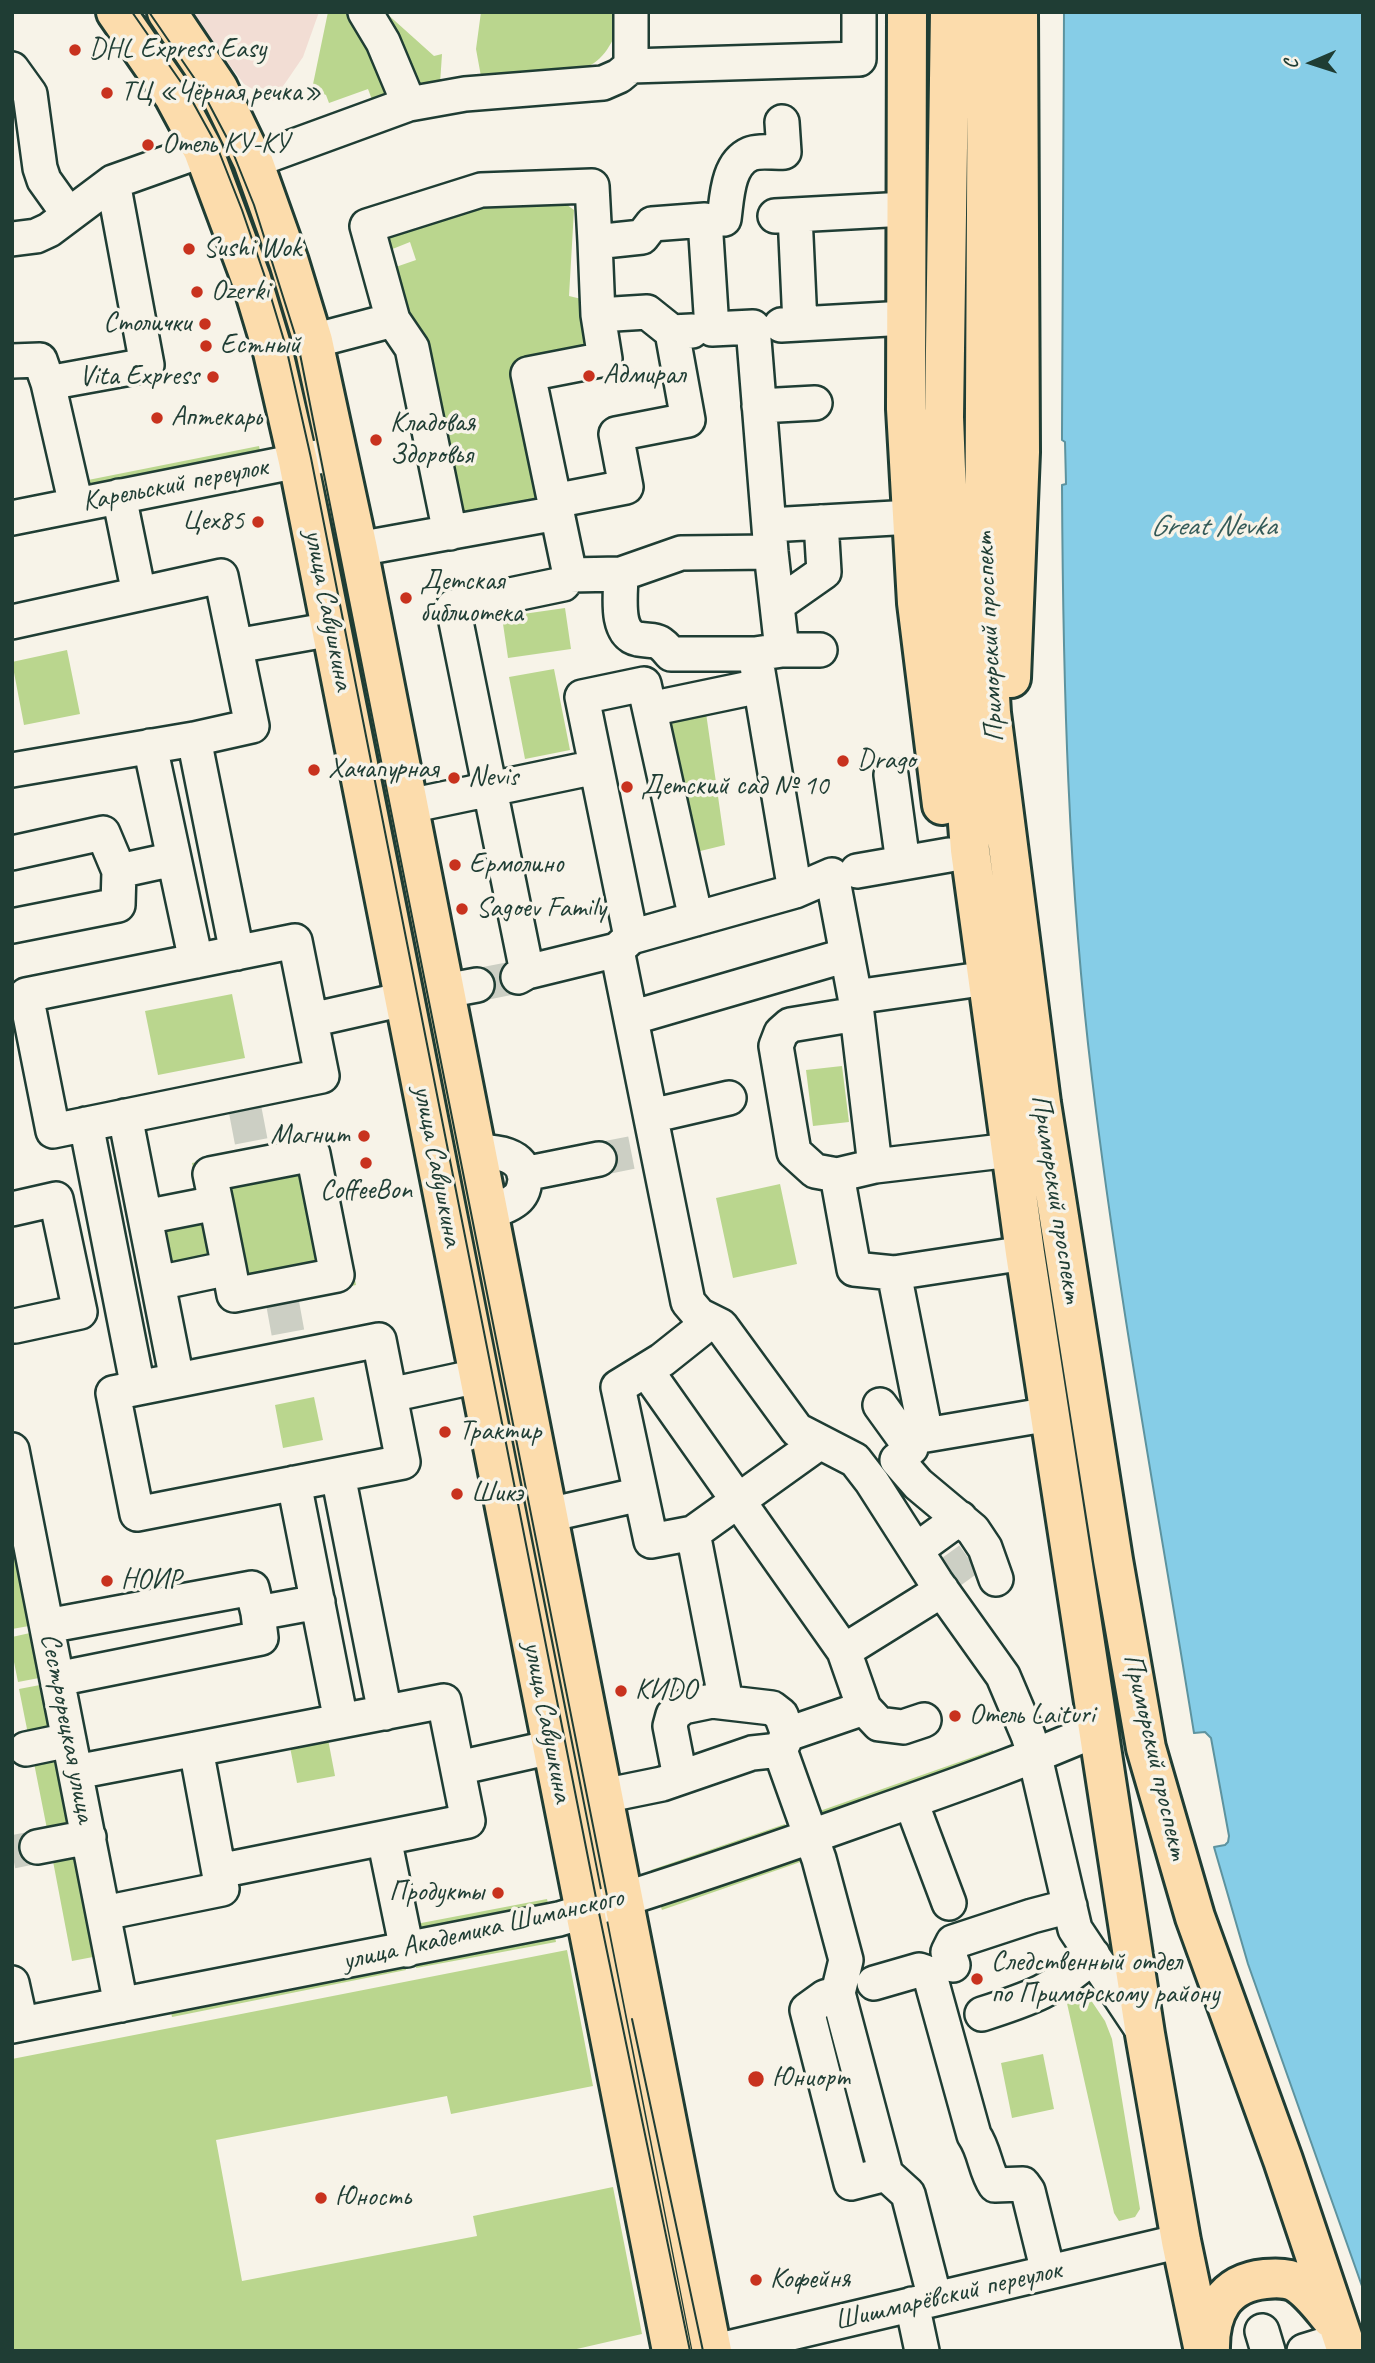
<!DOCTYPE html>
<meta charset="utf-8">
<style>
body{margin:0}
#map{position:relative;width:1375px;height:2363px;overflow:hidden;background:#f7f3e8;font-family:Caveat,sans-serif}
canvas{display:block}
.frame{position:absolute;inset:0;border:14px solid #1f3d34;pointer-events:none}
.north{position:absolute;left:1277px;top:28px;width:70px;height:70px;-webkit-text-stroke:5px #f7f3e8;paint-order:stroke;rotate:267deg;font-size:19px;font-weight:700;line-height:28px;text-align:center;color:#1f3d34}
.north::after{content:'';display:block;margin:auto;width:24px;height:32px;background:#1f3d34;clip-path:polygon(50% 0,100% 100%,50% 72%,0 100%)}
</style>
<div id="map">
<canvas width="1375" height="2363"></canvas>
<div class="frame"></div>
<div class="north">С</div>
</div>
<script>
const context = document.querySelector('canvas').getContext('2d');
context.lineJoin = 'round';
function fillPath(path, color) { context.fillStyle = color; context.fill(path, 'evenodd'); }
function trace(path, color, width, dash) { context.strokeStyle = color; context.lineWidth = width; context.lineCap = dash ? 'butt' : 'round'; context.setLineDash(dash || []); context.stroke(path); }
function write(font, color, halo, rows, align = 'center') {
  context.font = font + ' Caveat,sans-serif'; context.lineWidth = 7; context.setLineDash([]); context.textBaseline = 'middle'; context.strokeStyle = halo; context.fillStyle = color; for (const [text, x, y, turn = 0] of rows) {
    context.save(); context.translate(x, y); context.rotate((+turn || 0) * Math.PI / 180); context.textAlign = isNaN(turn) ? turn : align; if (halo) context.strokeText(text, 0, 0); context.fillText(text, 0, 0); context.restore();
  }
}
fillPath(new Path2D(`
 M 189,12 L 319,12 L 303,57 L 273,101 L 244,84 Z`), '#f2ddd4');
fillPath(new Path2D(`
 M 328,12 L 355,12 L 388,94 L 382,101 L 374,105 L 368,89 L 329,103 L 326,95 L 312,89 Z
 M 372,12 L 385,12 L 434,56 L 442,54 L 440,84 L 418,91 Z
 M 481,12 L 623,12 C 617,31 611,51 594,63 C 578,74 505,79 482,82 L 476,49 Z
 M 559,199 L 574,210 L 569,296 L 590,301 L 589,353 L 520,368 L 544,493 L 534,509 L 457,525 L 390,269 L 416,260 L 410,242 L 385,252 L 378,232 L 464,205 Z
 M 259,446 L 261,455 L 80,491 L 78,482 Z
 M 565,608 L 571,649 L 508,658 L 502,617 Z
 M 67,650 L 80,714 L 24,725 L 12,662 Z
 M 554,669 L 570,750 L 525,759 L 509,677 Z
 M 706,713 L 725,845 L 688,854 L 660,723 Z
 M 232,994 L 245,1058 L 158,1075 L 145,1011 Z
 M 842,1066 L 849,1122 L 813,1126 L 806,1070 Z
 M 326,1136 L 356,1285 L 248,1306 L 205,1260 L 171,1266 L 159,1241 L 164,1201 L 198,1194 L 192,1163 Z
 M 780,1184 L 797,1264 L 733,1278 L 716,1198 Z
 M 314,1397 L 323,1440 L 283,1448 L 275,1405 Z
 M 12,1543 L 29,1626 L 12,1629 Z
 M 30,1633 L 39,1678 L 18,1682 L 12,1652 L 12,1637 Z
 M 40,1685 L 50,1735 L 29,1739 L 19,1689 Z
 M 327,1734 L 335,1776 L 297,1783 L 289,1742 Z
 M 993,1750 L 995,1758 L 817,1821 L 814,1813 Z
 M 53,1754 L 67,1825 L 47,1829 L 33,1758 Z
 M 785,1824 L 787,1831 L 653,1878 L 651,1870 Z
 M 803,1851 L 812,1858 L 662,1910 L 659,1902 Z
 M 73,1852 L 93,1957 L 72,1961 L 52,1856 Z
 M 547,1899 L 549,1908 L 418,1933 L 416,1924 Z
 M 554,1932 L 556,1942 L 416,1968 L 414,1959 Z
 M 567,1950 L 593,2086 L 451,2114 L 447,2096 L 216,2140 L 242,2281 L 477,2236 L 473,2216 L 613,2187 L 642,2334 L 568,2351 L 12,2351 L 12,2059 Z
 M 404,1961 L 406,1970 L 172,2017 L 170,2007 Z
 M 1080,1984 L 1105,2021 L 1112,2039 L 1140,2209 L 1135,2217 L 1119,2221 L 1114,2213 L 1064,1990 Z
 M 1043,2054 L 1054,2109 L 1012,2118 L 1001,2063 Z`), '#bad68e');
const water = new Path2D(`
 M 1064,12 L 1363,12 L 1363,2289 L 1248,1964 L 1214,1847 L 1225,1845 L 1228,1842 L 1229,1836 L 1211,1738 L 1205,1732 L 1194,1733 C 1159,1515 1118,1297 1092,1078 C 1068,881 1063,683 1062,485 L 1066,484 L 1065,442 L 1062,440 L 1062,432 Z`);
fillPath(water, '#86cde7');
trace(water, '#5d939f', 2);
trace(new Path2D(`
 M 477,985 L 518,977
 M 245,1109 L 253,1151
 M 599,1159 L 645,1150
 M 282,1300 L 290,1344
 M 944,1577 L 969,1559
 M 12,1852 L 37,1847`), '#cccfc4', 33, [33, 17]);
const minor = new Path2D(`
 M 365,12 L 383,42 L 409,104
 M 631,66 L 859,59 L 859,12
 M 12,69 L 30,94 L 40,168 L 44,180 L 69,215
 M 253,161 L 409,104 L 465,94 L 603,83 L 619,76 L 631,66 L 631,12
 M 795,215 L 800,324
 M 775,216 L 906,209
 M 724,219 C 727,198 727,164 750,154 C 759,150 775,153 784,152 L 782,122
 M 12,239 L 36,236 L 49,230 L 113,182
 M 598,315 L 647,312 L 672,332 L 692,331
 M 781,325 L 906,318
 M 313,341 L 393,320
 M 12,361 L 40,360 L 48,383
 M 759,406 L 815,403
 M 119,496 L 139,594
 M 554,501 L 626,487 L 616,434 L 688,420 L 672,332
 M 76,505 L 48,383 L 147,365 L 113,182 L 203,150
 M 12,518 L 338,453
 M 769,525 L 912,517
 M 450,533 L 412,348 L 393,320 L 367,226 L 481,190 L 592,186 L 595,242 L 642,237 L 652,224 L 705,220 L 712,329 L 753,327 L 771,552 L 782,650 L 755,654 L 795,891 L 832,875 L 855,997 L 875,1166 L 837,1175 L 854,1269 L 894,1273 L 926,1435 L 1050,1414
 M 358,549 L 557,513
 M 621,574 C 621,593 614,634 638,639 C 656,642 657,637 671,654 L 755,654
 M 570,575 L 621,574 L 681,553 L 771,552
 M 777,605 L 824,572 L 821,522
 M 12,622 L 221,576 L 252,726 L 194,739 L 12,770
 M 236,646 L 332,629
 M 782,650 L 820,650
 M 650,709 L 760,686
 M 194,739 L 237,953
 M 150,746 L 196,961
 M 891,775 L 903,863
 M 409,806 L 596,767
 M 12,853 L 103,833 L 119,871
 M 857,871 L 949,855
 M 795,891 L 631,937 L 617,950 L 688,1302 L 699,1315 L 721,1326 L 797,1430 L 855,1460 L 872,1482 L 936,1582 L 1003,1676 L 1028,1735 L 1035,1757 L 1075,1929 L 1145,2034
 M 12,926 L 118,905 L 119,871 L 174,859
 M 631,937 L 582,697 L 644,684 L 696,919
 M 295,941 L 322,1076 L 53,1131 L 26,995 Z
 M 527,972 L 453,607 L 563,584 L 570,575 L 528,374 L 605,359 L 598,315 L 595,242
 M 518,977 L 527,972 L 617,950
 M 445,991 L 477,985
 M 855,997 L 967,981
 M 631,1018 L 847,955
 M 311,1020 L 404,999
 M 125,1116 L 177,1380
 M 651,1116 L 729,1098
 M 86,1124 L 138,1388
 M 476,1151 C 496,1152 522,1153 525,1177 C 525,1184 523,1193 518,1198 C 511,1205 498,1209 488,1213
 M 875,1166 L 1011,1150
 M 524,1174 L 599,1159
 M 837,1175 L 815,1171 L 794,1152 L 776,1046 L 781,1033 L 790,1025 L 857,1014
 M 216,1203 L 229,1268
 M 12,1209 L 56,1199 L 80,1312 L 15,1326
 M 145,1217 L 216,1203 L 210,1174 L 313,1154 L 337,1275 L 234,1295 L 229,1268 L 158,1283
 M 894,1273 L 1025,1253
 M 711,1321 L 662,1360 L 618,1387 L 651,1541 L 693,1533 L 820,1442
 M 379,1340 L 403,1462 L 137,1514 L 113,1393 Z
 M 646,1370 L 844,1651 L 864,1708 L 879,1724 L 903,1727 L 924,1720
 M 390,1395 L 478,1376
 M 880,1405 L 911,1448
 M 12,1450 L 121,2005
 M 897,1460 L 918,1484 L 973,1530 L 985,1548 L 996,1579
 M 338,1475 L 385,1713
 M 294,1483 L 341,1721
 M 548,1515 L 641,1494
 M 693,1533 L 726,1702
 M 916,1550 L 960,1518
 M 47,1626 L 252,1588 L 258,1613
 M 844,1651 L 942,1590
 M 57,1679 L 261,1638 L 258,1613 L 318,1602
 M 864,1708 L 788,1734 L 780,1750 L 819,1859 L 846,1960 L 838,1993 L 886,2174 L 908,2194 L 935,2299
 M 26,1749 L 69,1740
 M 458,1768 L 552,1747
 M 76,1772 L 196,1749
 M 680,1777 L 670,1726 L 673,1715 L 683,1707 L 712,1701 L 772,1708 L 781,1715 L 788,1734
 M 603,1796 L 662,1784 L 752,1753 L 780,1750
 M 911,1802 L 949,1903
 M 384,1838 L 407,1950
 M 37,1847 L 89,1837
 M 104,1913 L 222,1889 L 196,1749 L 444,1701 L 468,1821 L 219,1871
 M 953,1965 L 948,1952 L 953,1942 L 1032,1916 L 1070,1906
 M 12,1983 L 21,2024
 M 874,1983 L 919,1970 L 925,1972 L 930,1976 L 974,2135 C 985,2151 985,2170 995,2185 L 1023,2184 L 1028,2191 L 1048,2272
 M 838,1993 L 825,1997 L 807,2010 L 851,2183 L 886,2174
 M 982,2014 C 1026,2000 1059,1989 1093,1955
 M 12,2026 L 559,1919 C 661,1889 762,1854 863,1818 C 942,1790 1021,1763 1098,1729
 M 912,2304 L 922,2351
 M 1262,2331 L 1268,2351
 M 715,2351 L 1181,2241
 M 1304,2351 L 1343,2339`);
const major = new Path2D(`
 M 116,12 L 174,96 L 203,150 L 251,279 L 273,352 L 298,461 L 672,2351
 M 167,12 L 218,88 L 253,161 L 289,262 L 313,341 L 358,549 L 712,2351
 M 907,12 L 906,409 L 917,603 L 942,805
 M 950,12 L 944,417 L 951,600 L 970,850 L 1025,1253 L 1145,2034 L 1181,2241 L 1204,2351
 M 987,12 L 984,598 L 991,713 L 1041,1103 L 1113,1560 L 1146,1748 L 1195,1917 L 1283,2160 L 1347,2351
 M 1011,678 L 1020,452 L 1018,12
 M 1210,2351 C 1209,2312 1224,2283 1265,2279 C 1275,2278 1289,2278 1297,2283 C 1310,2291 1321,2306 1331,2318`);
trace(minor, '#1f3d34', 38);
trace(major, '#1f3d34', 44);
trace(minor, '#f7f3e8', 33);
trace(major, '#fcdcac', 38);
trace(new Path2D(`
 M 132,12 L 185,88 L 216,144 L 242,210 L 264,274 L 286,347 L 311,458 L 598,1908 L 690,2351
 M 149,12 L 199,85 L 227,138 L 254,205 L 298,344 L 609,1906
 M 632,2019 L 703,2351`), '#1f3d34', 2);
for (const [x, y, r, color] of [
 [75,50,7,"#c8321e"],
 [107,93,7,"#c8321e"],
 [148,145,7,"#c8321e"],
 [189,249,7,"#c8321e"],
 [197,292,7,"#c8321e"],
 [205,324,7,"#c8321e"],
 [206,346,7,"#c8321e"],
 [589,376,7,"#c8321e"],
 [213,377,7,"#c8321e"],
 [157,418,7,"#c8321e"],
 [376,440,7,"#c8321e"],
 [258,522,7,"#c8321e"],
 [406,598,7,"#c8321e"],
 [843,761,7,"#c8321e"],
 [314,770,7,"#c8321e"],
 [454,778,7,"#c8321e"],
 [627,787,7,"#c8321e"],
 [455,865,7,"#c8321e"],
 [462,909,7,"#c8321e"],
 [364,1136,7,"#c8321e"],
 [366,1163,7,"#c8321e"],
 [445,1432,7,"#c8321e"],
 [457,1494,7,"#c8321e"],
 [107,1581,7,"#c8321e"],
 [621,1691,7,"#c8321e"],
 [955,1716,7,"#c8321e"],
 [498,1893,7,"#c8321e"],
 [977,1979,7,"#c8321e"],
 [756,2079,9,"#c8321e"],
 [321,2198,7,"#c8321e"],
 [756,2280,7,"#c8321e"]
]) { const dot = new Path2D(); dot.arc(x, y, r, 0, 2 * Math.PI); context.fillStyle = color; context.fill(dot); trace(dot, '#f7f3e8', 2.5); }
write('28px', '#1f3d34', '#f7f3e8', [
 ["DHL Express Easy",89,50],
 ["ТЦ «Чёрная речка»",121,93],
 ["Отель КУ-КУ",162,145],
 ["Sushi Wok",203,249],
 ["Ozerki",211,292],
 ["Столички",191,324,"right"],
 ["Естный",220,346],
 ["Адмирал",603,376],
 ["Vita Express",199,377,"right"],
 ["Аптекарь",171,418],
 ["Кладовая",390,424],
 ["Здоровья",390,456],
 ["Цех85",244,522,"right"],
 ["Детская",420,582],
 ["библиотека",420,614],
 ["Drago",857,761],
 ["Хачапурная",328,770],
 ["Nevis",468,778],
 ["Детский сад № 10",641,787],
 ["Ермолино",469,865],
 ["Sagoev Family",476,909],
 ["Магнит",350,1136,"right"],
 ["CoffeeBon",366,1191,"center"],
 ["Трактир",459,1432],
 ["Шикэ",471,1494],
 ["НОИР",121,1581],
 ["КИDO",635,1691],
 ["Отель Laituri",969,1716],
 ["Продукты",484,1893,"right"],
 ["Следственный отдел",991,1963],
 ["по Приморскому району",991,1995],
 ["Юниорт",772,2079],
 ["Юность",335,2198],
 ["Кофейня",770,2280]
], 'left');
write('28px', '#1f3d34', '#f7f3e8', [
 ["Карельский переулок",175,485,-11],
 ["улица Савушкина",328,610,79],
 ["Приморский проспект",990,637,-93],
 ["улица Савушкина",437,1166,79],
 ["Приморский проспект",1056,1199,81],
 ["улица Савушкина",547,1722,79],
 ["Сестрорецкая улица",67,1728,79],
 ["Приморский проспект",1155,1757,77],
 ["улица Академика Шиманского",483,1930,-13],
 ["Шишмарёвский переулок",948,2296,-13]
]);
write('italic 30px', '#345a58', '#f7f3e8', [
 ["Great Nevka",1213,527]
]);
</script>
